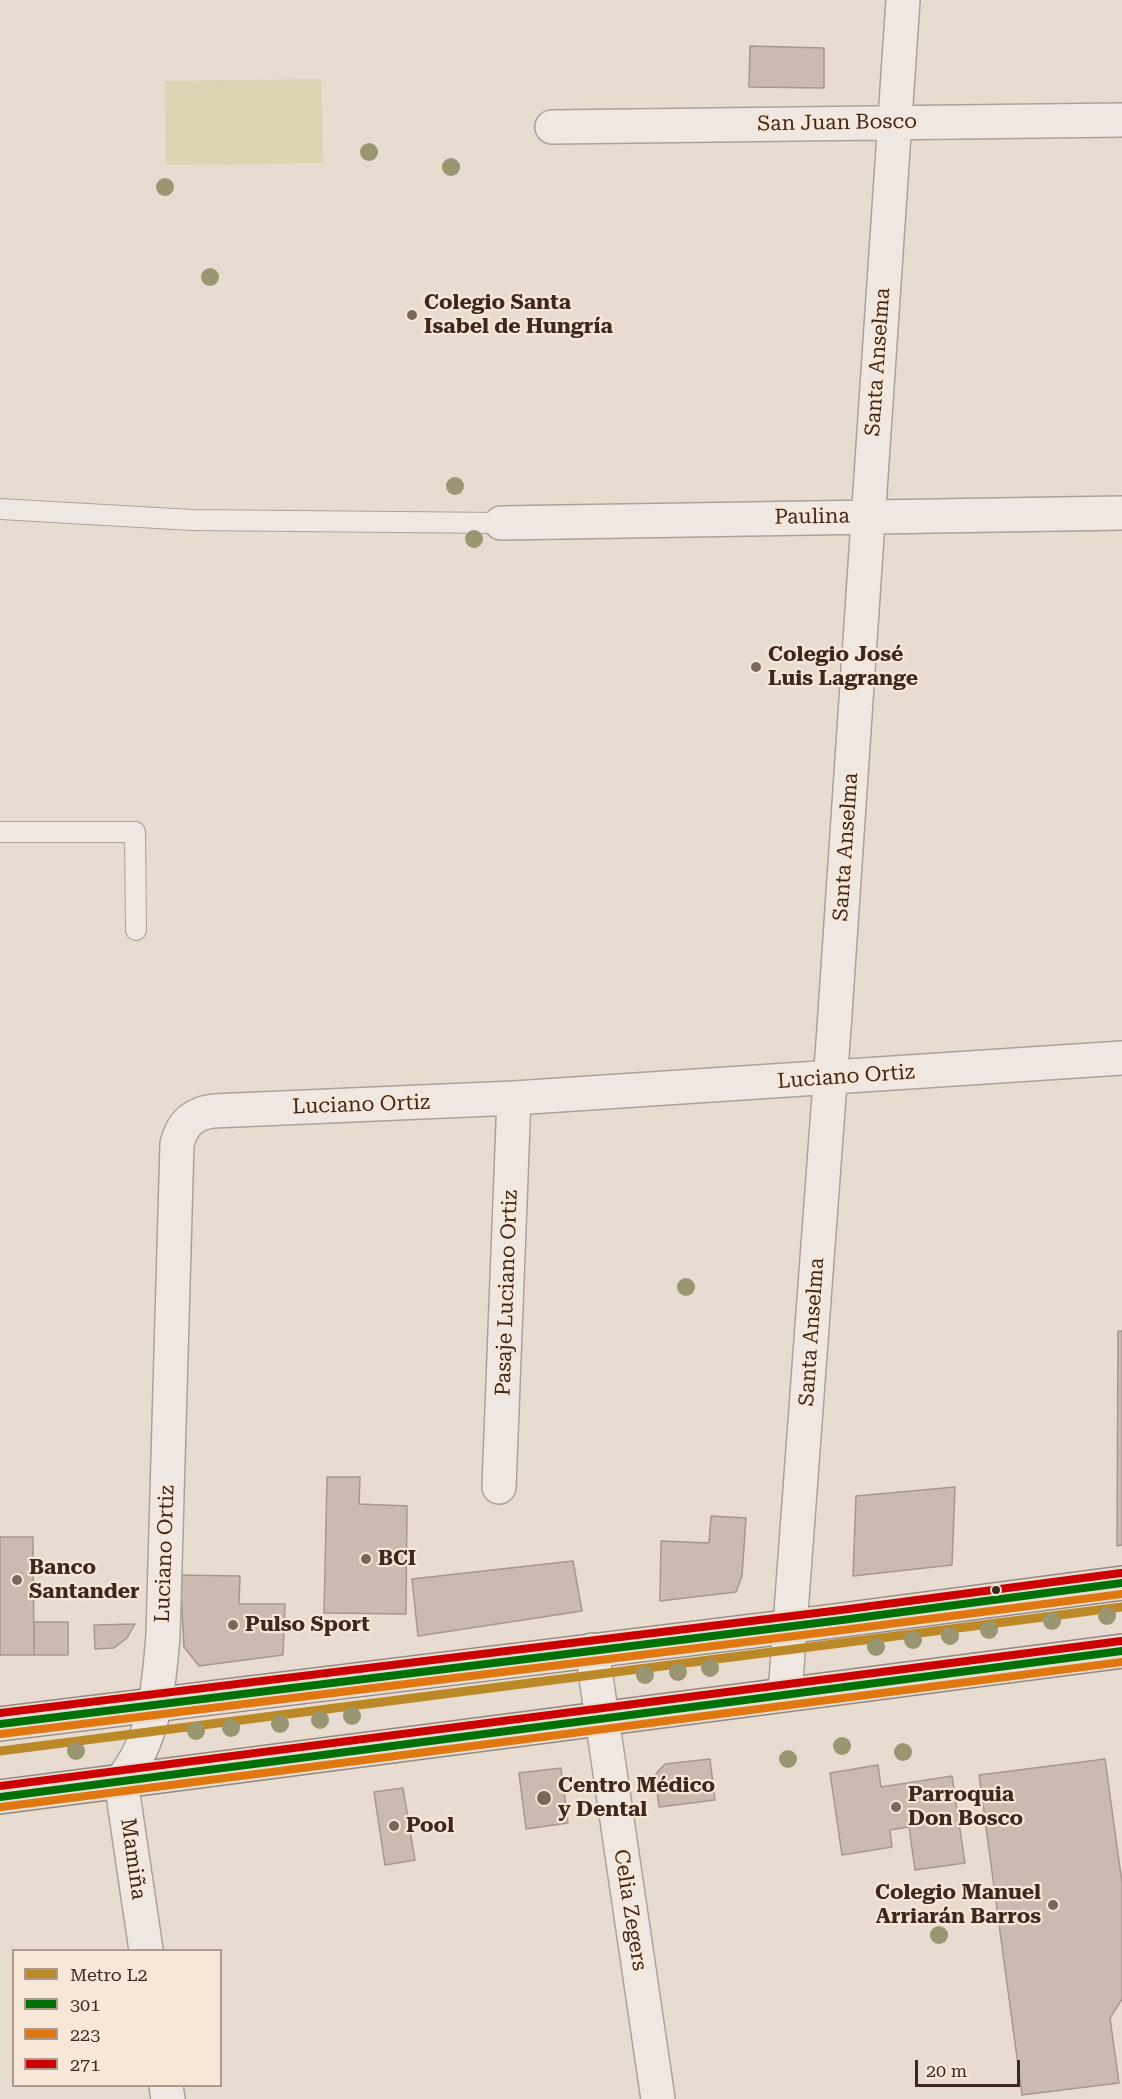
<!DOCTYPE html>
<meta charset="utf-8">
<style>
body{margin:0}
#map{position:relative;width:1122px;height:2099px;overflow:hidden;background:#e8dcd0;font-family:"Roboto Serif",serif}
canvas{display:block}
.legend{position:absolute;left:12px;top:1949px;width:210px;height:138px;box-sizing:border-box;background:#f8e7d6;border:2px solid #ae9a8c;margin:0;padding:8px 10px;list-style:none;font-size:18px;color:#3e271e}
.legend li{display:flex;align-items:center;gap:12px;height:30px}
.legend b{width:30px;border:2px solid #ae9a8c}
.scale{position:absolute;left:915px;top:2060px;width:105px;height:27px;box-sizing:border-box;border:3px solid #3e271e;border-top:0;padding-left:8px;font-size:18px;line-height:21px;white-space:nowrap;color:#3e271e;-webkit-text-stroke:4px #f8e7d6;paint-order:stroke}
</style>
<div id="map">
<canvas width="1122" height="2099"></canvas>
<ul class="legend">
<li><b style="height:8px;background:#bb8928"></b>Metro L2</li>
<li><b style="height:8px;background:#007106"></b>301</li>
<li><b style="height:8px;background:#e07710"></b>223</li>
<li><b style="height:8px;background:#c00"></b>271</li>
</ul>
<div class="scale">20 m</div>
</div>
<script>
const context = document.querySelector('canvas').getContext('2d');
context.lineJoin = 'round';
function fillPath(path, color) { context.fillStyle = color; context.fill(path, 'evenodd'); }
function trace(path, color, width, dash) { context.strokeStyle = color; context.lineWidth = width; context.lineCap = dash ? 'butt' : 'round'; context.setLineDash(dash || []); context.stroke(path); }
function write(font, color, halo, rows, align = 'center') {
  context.font = font + ' "Roboto Serif",serif'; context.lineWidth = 4.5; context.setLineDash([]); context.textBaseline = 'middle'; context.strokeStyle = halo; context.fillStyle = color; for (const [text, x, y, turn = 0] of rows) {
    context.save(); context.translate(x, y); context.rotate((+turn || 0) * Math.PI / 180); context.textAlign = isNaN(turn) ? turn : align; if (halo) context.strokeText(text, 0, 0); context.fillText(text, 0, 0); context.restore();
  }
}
fillPath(new Path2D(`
 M 321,79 L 323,163 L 166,165 L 165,81 Z`), '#dbd3b1');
const building = new Path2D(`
 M 750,46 L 824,48 L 824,88 L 749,87 Z
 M 1118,1331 L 1122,1331 L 1122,1545 L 1117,1546 Z
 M 327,1477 L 360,1477 L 359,1504 L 407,1506 L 406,1614 L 324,1613 Z
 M 955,1487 L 952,1565 L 853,1576 L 856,1496 Z
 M 711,1516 L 746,1518 L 742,1576 L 736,1592 L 660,1601 L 661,1541 L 709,1543 Z
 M 0,1537 L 33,1537 L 34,1655 L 0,1655 Z
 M 573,1561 L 582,1611 L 418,1636 L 412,1579 Z
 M 180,1575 L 240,1576 L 239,1604 L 285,1604 L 283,1655 L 199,1666 L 184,1647 Z
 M 34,1622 L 68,1622 L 68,1655 L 34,1655 Z
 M 135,1624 L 127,1638 L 114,1648 L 95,1649 L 94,1625 Z
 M 710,1759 L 715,1800 L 659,1807 L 655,1775 L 665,1764 Z
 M 1105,1759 L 1122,1883 L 1122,1999 L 1110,2018 L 1119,2083 L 1022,2095 L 979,1775 Z
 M 878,1765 L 881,1787 L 952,1776 L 965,1863 L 915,1870 L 909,1827 L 890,1830 L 892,1847 L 842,1855 L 830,1773 Z
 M 561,1768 L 568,1823 L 526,1829 L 519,1773 Z
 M 403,1788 L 415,1860 L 385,1865 L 374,1792 Z`);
fillPath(building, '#ccb9b0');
trace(building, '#a9968e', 1.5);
const service = new Path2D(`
 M 0,509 L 192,520 L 501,523
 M 0,832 L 135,832 L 136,930`);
const minor = new Path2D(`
 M 552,127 L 1122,120
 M 501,523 L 1122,513
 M 499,1487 L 514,1098
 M 592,1650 L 658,2099
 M 785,1694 L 834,1028 L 903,0
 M 146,1950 L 121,1781 C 155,1740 159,1687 163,1635 L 177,1144 C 182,1124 192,1114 213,1111 L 514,1098 L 1122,1058
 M 166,2086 L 168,2099`);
const primary = new Path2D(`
 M 0,1724 L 842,1620 L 1122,1583
 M 0,1797 L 1122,1651`);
trace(service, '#aea198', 22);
trace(minor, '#aea198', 36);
trace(primary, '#93877f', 36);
trace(service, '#efe8e2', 20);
trace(minor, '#efe8e2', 33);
trace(primary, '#e7ddd3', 33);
trace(new Path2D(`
 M 0,1724 L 842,1620 L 1122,1583
 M 0,1797 L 1122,1651`), '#007106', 8);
trace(new Path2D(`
 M 1,1734 L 843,1630 L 1122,1594
 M 1,1807 L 1122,1662`), '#e07710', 8);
trace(new Path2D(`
 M 0,1713 L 841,1610 L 1121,1573
 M 0,1786 L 1121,1641`), '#c00', 8);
trace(new Path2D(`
 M 0,1751 L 1122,1607`), '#bb8928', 9);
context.fillStyle = '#9a9671';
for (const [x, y] of [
 [369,152],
 [451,167],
 [165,187],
 [210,277],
 [455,486],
 [474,539],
 [686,1287],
 [1107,1616],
 [1052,1621],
 [989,1630],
 [950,1636],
 [913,1640],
 [876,1647],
 [710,1668],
 [678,1672],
 [645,1675],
 [352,1716],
 [320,1720],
 [280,1724],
 [231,1728],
 [196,1731],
 [842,1746],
 [76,1751],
 [903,1752],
 [788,1759],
 [939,1935]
]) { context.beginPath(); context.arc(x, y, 9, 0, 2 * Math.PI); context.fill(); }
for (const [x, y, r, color] of [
 [412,315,6,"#7a665c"],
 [756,667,6,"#7a665c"],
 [366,1559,6,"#7a665c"],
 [17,1580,6,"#7a665c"],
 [996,1590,5,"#3e271e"],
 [233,1625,6,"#7a665c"],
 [544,1798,8,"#7a665c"],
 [896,1807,6,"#7a665c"],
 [394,1826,6,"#7a665c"],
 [1053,1905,6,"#7a665c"]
]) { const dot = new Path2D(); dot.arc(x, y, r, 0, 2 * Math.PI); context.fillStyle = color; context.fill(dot); trace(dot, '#f8e7d6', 2); }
write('21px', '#3e271e', '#f8e7d6', [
 ["San Juan Bosco",837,123,-1],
 ["Santa Anselma",878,362,-86],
 ["Paulina",812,517,-1],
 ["Santa Anselma",846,847,-86],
 ["Luciano Ortiz",846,1077,-4],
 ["Luciano Ortiz",361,1105,-2],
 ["Pasaje Luciano Ortiz",507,1293,-88],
 ["Santa Anselma",812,1332,-86],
 ["Luciano Ortiz",165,1554,-88],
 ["Mamiña",133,1859,82],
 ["Celia Zegers",630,1910,81]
]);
write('bold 21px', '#3e271e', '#f8e7d6', [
 ["Colegio Santa",424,303],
 ["Isabel de Hungría",424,327],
 ["Colegio José",768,655],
 ["Luis Lagrange",768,679],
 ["BCI",378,1559],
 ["Banco",29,1568],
 ["Santander",29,1592],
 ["Pulso Sport",245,1625],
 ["Centro Médico",558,1786],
 ["y Dental",558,1810],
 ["Parroquia",908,1795],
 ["Don Bosco",908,1819],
 ["Pool",406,1826],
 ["Colegio Manuel",1041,1893,"right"],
 ["Arriarán Barros",1041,1917,"right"]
], 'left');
</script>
